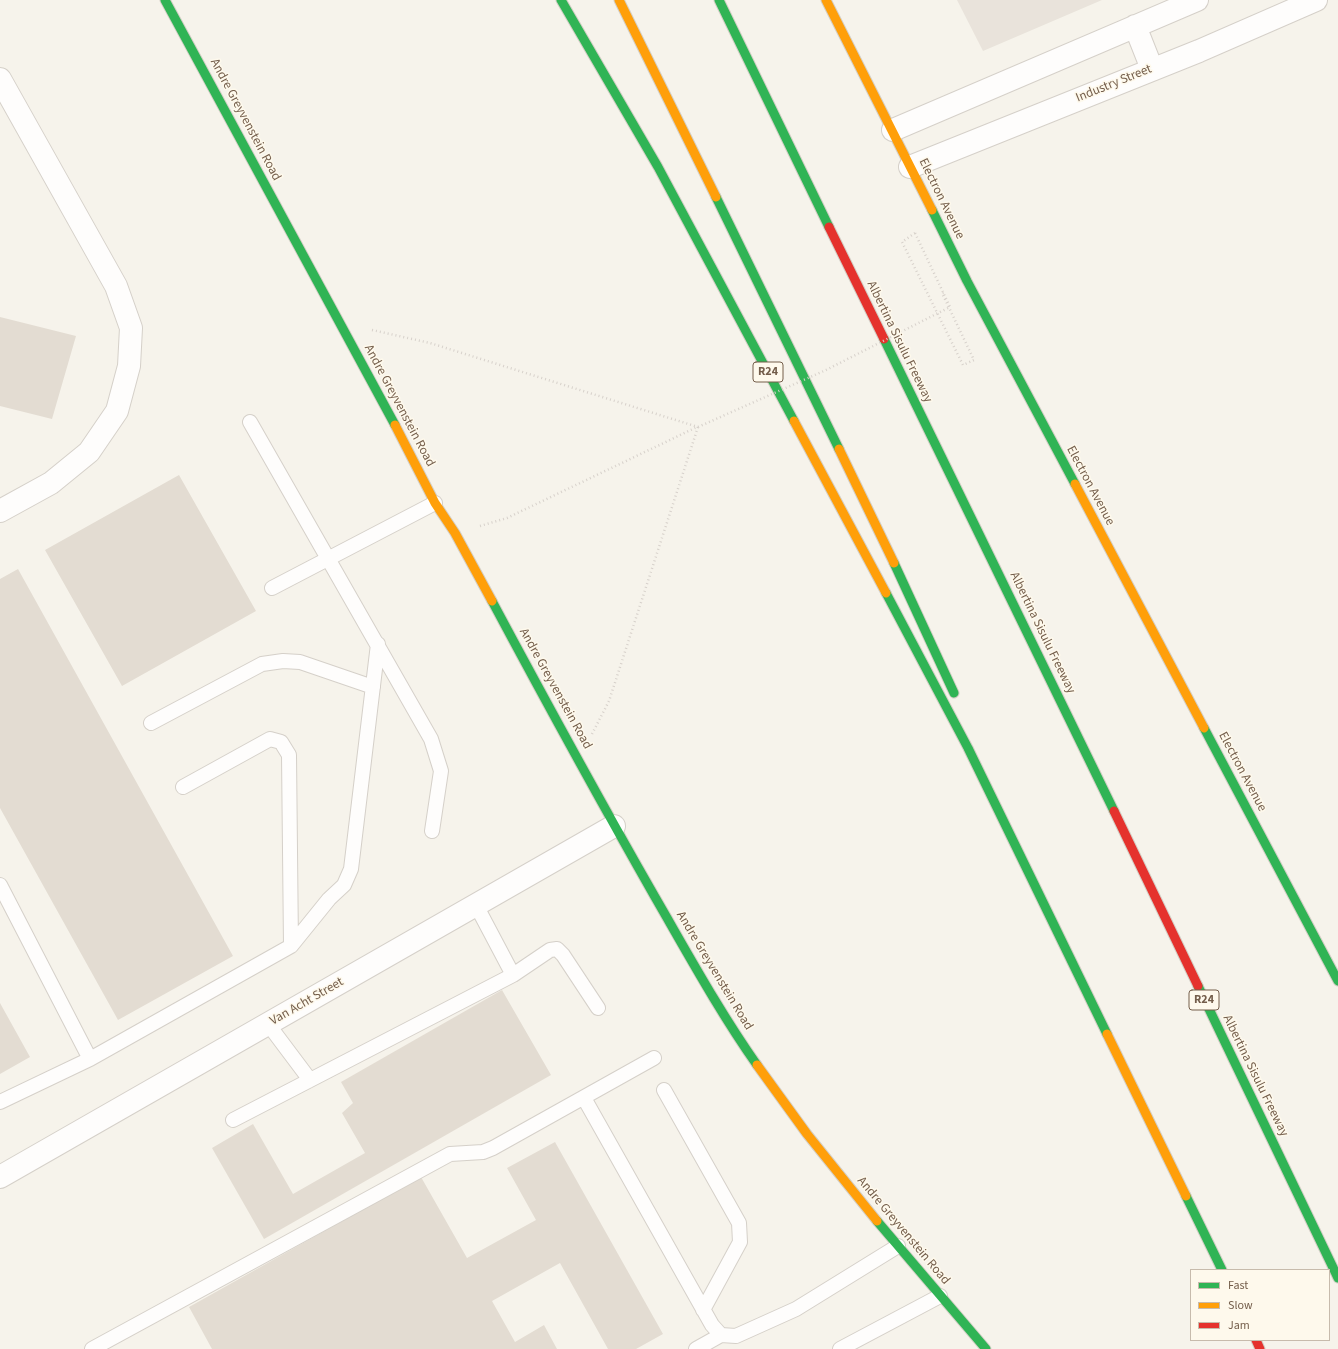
<!DOCTYPE html>
<style>
body{margin:0}
#map{position:relative;width:1338px;height:1349px;overflow:hidden;background:#f6f3eb;font-family:"Source Sans 3",sans-serif}
canvas{display:block}
.legend{position:absolute;left:1190px;top:1269px;width:140px;height:72px;box-sizing:border-box;background:#fef9ec;border:1px solid #c7bbac;margin:0;padding:5px 7px;list-style:none;font-size:12px;color:#745e4b}
.legend li{display:flex;align-items:center;gap:8px;height:20px}
.legend b{width:20px;border:1px solid #c7bbac}
</style>
<div id="map">
<canvas width="1338" height="1349"></canvas>
<ul class="legend">
<li><b style="height:5px;background:#30b455"></b>Fast</li>
<li><b style="height:5px;background:#ff9f0a"></b>Slow</li>
<li><b style="height:5px;background:#e5322d"></b>Jam</li>
</ul>
</div>
<script>
const context = document.querySelector('canvas').getContext('2d');
context.lineJoin = 'round';
function fillPath(path, color) { context.fillStyle = color; context.fill(path, 'evenodd'); }
function trace(path, color, width, dash) { context.strokeStyle = color; context.lineWidth = width; context.lineCap = dash ? 'butt' : 'round'; context.setLineDash(dash || []); context.stroke(path); }
function write(font, color, halo, rows, align = 'center') {
  context.font = font + ' "Source Sans 3",sans-serif'; context.lineWidth = 3; context.setLineDash([]); context.textBaseline = 'middle'; context.strokeStyle = halo; context.fillStyle = color; for (const [text, x, y, turn = 0] of rows) {
    context.save(); context.translate(x, y); context.rotate((+turn || 0) * Math.PI / 180); context.textAlign = isNaN(turn) ? turn : align; if (halo) context.strokeText(text, 0, 0); context.fillText(text, 0, 0); context.restore();
  }
}
fillPath(new Path2D(`
 M 957,0 L 1102,0 L 983,51 Z`), '#e9e3db');
fillPath(new Path2D(`
 M 0,317 L 76,336 L 52,419 L 0,406 Z
 M 179,475 L 256,611 L 122,686 L 45,550 Z
 M 18,569 L 233,956 L 118,1020 L 0,808 L 0,579 Z
 M 502,990 L 551,1075 L 264,1239 L 212,1148 L 253,1124 L 293,1194 L 365,1153 L 342,1113 L 353,1103 L 341,1082 Z
 M 0,1003 L 30,1057 L 0,1074 Z
 M 555,1142 L 663,1334 L 636,1349 L 608,1349 L 560,1263 L 492,1301 L 515,1342 L 544,1325 L 557,1349 L 212,1349 L 189,1307 L 421,1177 L 467,1258 L 536,1220 L 507,1168 Z`), '#e3dcd2');
const lane = new Path2D(`
 M 250,422 L 431,739 L 441,771 L 432,831
 M 272,588 L 435,503
 M 151,723 L 262,664 L 283,661 L 300,662 L 373,687
 M 183,787 L 270,739 L 281,742 L 289,755 L 291,946
 M 0,885 L 90,1059
 M 476,905 L 513,975
 M 268,1024 L 310,1080
 M 664,1090 L 739,1223 L 740,1242 L 703,1310
 M 584,1098 L 712,1325 L 721,1335 L 736,1336 L 796,1309 L 898,1246
 M 0,1102 L 90,1059 L 291,946 L 329,899 L 344,885 L 351,869 L 378,644
 M 233,1120 L 513,975 L 550,950 L 557,949 L 563,955 L 598,1008
 M 92,1349 L 450,1154 L 483,1152 L 493,1148 L 654,1058
 M 696,1349 L 721,1335
 M 840,1349 L 940,1296`);
const street = new Path2D(`
 M 1135,26 L 1152,69
 M 0,79 L 116,286 L 131,328 L 129,366 L 117,411 L 89,452 L 51,483 L 0,511
 M 893,130 L 1197,0
 M 910,167 L 1199,51 L 1316,0
 M 0,1177 L 614,826`);
const fast = new Path2D(`
 M 165,0 L 395,425
 M 561,0 L 658,167 L 794,421
 M 719,0 L 829,227
 M 716,197 L 839,449
 M 932,210 L 967,281 L 1075,484
 M 884,339 L 1114,811
 M 894,563 L 954,693
 M 886,593 L 968,748 L 1107,1034
 M 492,601 C 545,700 599,799 655,897 C 688,954 719,1011 757,1065
 M 1204,728 L 1338,981
 M 1198,986 L 1338,1278
 M 1186,1196 L 1222,1270
 M 877,1221 L 986,1349`);
const slow = new Path2D(`
 M 619,0 L 716,197
 M 826,0 L 932,210
 M 794,421 L 886,593
 M 395,425 L 435,503 L 455,533 L 492,601
 M 839,449 L 894,563
 M 1075,484 L 1204,728
 M 1107,1034 L 1186,1196
 M 757,1065 L 807,1134 L 877,1221`);
const jam = new Path2D(`
 M 829,227 L 884,339
 M 1114,811 L 1198,986
 M 1256,1340 L 1260,1349`);
trace(lane, '#d5d0c9', 16);
trace(street, '#d5d0c9', 24);
trace(fast, '#d4cfc6', 11);
trace(slow, '#d4cfc6', 11);
trace(jam, '#d4cfc6', 11);
trace(new Path2D(`
 M 915,233 L 902,242 L 963,365 L 974,360 L 942,293 L 945,292
 M 372,330 L 430,343 L 698,427
 M 480,526 L 507,518 L 697,427
 M 592,734 L 609,701 L 698,427`), '#d7d1cb', 2.5, [1, 3]);
trace(lane, '#fefdfc', 14);
trace(street, '#fefdfc', 22);
trace(fast, '#30b455', 9);
trace(slow, '#ff9f0a', 9);
trace(jam, '#e5322d', 9);
trace(new Path2D(`
 M 698,427 L 826,370 L 950,307 L 915,233`), '#d7d1cb', 2.5, [1, 3]);
for (const [x, y, w] of [
 [768,372,30],
 [1204,1000,30]
]) { const box = new Path2D(); box.roundRect(x - w / 2, y - 10, w, 20, 3); context.fillStyle = '#fef9ec'; context.fill(box); trace(box, '#745e4b', 1); }
write('bold 12px', '#745e4b', null, [
 ["R24",768,372],
 ["R24",1204,1000]
]);
write('13px', '#745e4b', '#fef9ec', [
 ["Industry Street",1114,84,-22],
 ["Andre Greyvenstein Road",245,120,62],
 ["Electron Avenue",941,199,64],
 ["Albertina Sisulu Freeway",899,342,64],
 ["Andre Greyvenstein Road",399,406,62],
 ["Electron Avenue",1090,486,62],
 ["Albertina Sisulu Freeway",1042,633,64],
 ["Andre Greyvenstein Road",555,689,61],
 ["Electron Avenue",1242,772,62],
 ["Andre Greyvenstein Road",714,971,59],
 ["Van Acht Street",307,1002,-30],
 ["Albertina Sisulu Freeway",1255,1076,64],
 ["Andre Greyvenstein Road",903,1231,50]
]);
</script>
